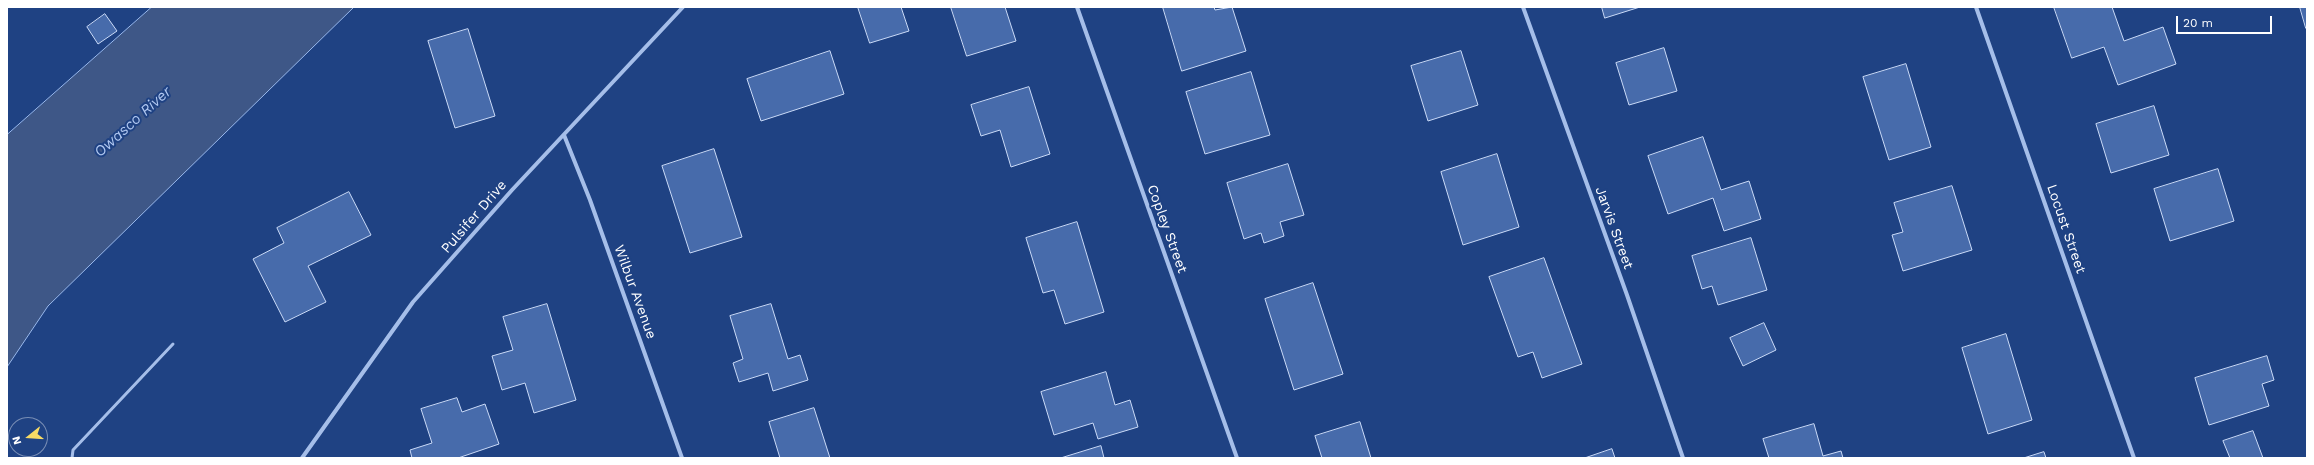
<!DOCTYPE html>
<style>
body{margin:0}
#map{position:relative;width:2314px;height:465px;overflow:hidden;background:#1f4283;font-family:"Work Sans",sans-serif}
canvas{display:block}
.frame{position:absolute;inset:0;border:8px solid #fff;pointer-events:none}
.north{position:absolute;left:8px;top:417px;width:40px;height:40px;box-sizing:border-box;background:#1f4283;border:1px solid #798eb5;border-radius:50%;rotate:253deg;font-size:11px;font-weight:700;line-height:16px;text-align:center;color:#fff}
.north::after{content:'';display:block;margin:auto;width:14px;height:18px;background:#f7da65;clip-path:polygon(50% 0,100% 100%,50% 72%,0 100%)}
.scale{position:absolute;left:2176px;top:16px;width:96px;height:18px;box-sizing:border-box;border:2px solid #fff;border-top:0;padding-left:5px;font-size:12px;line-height:14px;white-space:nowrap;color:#fff;-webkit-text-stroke:3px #1f4283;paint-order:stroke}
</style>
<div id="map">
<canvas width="2314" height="465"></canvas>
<div class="frame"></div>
<div class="north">N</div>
<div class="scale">20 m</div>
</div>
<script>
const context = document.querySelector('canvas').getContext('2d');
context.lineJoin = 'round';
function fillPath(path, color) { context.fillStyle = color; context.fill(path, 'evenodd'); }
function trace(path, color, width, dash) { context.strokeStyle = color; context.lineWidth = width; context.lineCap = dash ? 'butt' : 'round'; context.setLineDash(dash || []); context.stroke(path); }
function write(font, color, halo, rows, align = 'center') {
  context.font = font + ' "Work Sans",sans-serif'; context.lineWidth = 4; context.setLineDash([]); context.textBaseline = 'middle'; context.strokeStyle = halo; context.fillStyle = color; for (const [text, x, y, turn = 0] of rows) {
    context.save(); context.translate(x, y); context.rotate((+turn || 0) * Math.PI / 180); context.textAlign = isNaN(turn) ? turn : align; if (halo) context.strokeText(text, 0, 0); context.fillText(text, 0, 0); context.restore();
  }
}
const water = new Path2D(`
 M 152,7 L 354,7 L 48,306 L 7,367 L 7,135 Z`);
fillPath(water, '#3e5787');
trace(water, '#99b8eb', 1);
const building = new Path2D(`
 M 858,7 L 901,7 L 909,31 L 870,43 Z
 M 951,7 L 1005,7 L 1016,41 L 967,56 Z
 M 1163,7 L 1214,7 L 1215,10 L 1232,7 L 1246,51 L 1182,71 Z
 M 1602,7 L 1640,7 L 1605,18 Z
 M 2054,7 L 2112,7 L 2124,41 L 2163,27 L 2176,64 L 2118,85 L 2104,47 L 2072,58 Z
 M 2300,7 L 2307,7 L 2307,27 L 2306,28 Z
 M 105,14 L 117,31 L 98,44 L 87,27 Z
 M 468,29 L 495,116 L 455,128 L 428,41 Z
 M 1664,48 L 1677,91 L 1629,105 L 1616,63 Z
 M 830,51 L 844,94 L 761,121 L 747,79 Z
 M 1461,51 L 1478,105 L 1428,121 L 1411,66 Z
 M 1906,64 L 1931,147 L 1889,160 L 1863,77 Z
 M 1251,72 L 1270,135 L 1205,154 L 1186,92 Z
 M 1029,87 L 1050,154 L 1011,167 L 1000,130 L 981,136 L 971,105 Z
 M 2154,106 L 2169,155 L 2111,173 L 2096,124 Z
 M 1703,137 L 1721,190 L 1749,181 L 1761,219 L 1724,231 L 1713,198 L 1668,214 L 1648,156 Z
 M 714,149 L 742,237 L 690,253 L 662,166 Z
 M 1497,154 L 1519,227 L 1463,245 L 1441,172 Z
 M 1288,164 L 1304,215 L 1280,222 L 1284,236 L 1264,243 L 1261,233 L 1244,239 L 1227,183 Z
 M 2218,169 L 2234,221 L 2170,241 L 2154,189 Z
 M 1952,186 L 1972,250 L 1903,271 L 1892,235 L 1903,232 L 1894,203 Z
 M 349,192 L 371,235 L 308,266 L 326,302 L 285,322 L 253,259 L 284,243 L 277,228 Z
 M 1077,222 L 1104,312 L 1065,324 L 1054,290 L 1043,293 L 1026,238 Z
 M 1751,238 L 1767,290 L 1718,305 L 1712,286 L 1702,289 L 1692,256 Z
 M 1544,258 L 1582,364 L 1542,378 L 1533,352 L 1518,357 L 1489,277 Z
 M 1313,283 L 1343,374 L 1294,390 L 1265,299 Z
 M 547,304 L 576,400 L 534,413 L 525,383 L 502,390 L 492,356 L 513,350 L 503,317 Z
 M 771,304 L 788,359 L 800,355 L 808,380 L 773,391 L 768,373 L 739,382 L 733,363 L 743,359 L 730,316 Z
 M 1764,323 L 1776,350 L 1743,366 L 1730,338 Z
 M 2006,334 L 2032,420 L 1988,434 L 1962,348 Z
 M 2267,356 L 2274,380 L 2262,384 L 2269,406 L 2209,425 L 2195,378 Z
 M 1106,372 L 1115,405 L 1130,400 L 1138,427 L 1098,439 L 1093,423 L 1054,435 L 1041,392 Z
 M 457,398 L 462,412 L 485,404 L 499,444 L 458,458 L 412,458 L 410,450 L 432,443 L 421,409 Z
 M 814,408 L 830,458 L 780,458 L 769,422 Z
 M 1360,422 L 1371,458 L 1322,458 L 1315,436 Z
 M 1814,424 L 1823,456 L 1841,451 L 1843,458 L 1769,458 L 1763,439 Z
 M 2253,431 L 2263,458 L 2230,458 L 2223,441 Z
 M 1101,446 L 1104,458 L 1061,458 Z
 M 1612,449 L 1615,458 L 1585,458 Z
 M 2044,452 L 2046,458 L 2024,458 Z`);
fillPath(building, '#476bab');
trace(building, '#cadaf7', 1);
trace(new Path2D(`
 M 72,458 L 73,450 L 173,344`), '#a5bee9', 3);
trace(new Path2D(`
 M 1077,7 L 1237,458
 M 1523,7 L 1627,295 L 1683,458
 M 1976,7 L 2134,458
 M 564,135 L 590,200 L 682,458
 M 302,458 L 413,302 L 512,190 L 683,7`), '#a5bee9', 4);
write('14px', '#fff', '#1f4283', [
 ["Pulsifer Drive",474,217,-49],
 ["Jarvis Street",1614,228,70],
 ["Copley Street",1167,229,70],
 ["Locust Street",2066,229,71],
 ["Wilbur Avenue",635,292,70]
]);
write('italic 15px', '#b1c8f1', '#1f4283', [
 ["Owasco River",133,122,-42]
]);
</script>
